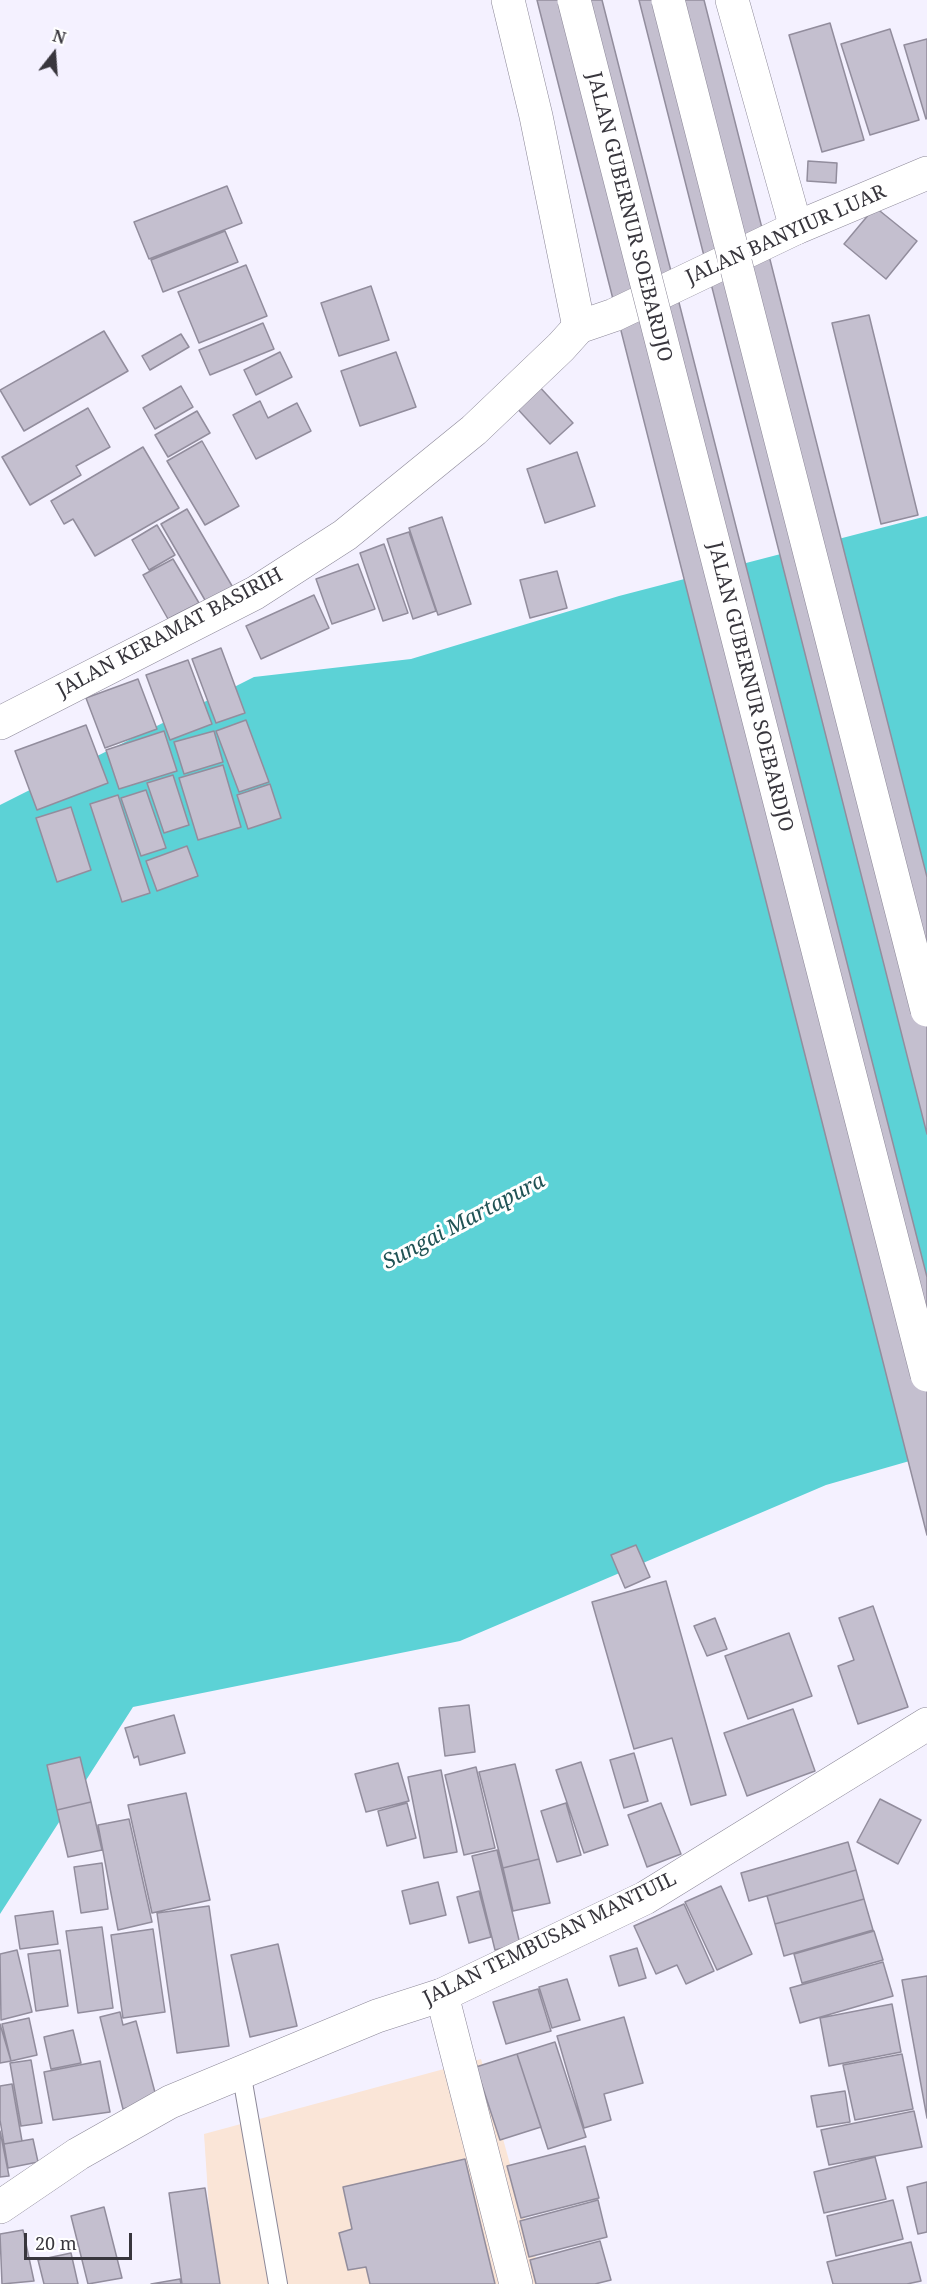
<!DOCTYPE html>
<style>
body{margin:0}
#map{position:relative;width:927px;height:2284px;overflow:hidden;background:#f4f1ff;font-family:"Noto Serif",serif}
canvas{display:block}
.north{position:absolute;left:24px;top:24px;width:60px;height:60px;-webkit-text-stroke:4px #fff;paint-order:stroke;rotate:17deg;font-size:16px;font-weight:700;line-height:24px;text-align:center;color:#38363d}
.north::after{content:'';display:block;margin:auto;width:21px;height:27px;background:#38363d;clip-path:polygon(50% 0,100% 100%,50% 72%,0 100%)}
.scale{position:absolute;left:24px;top:2233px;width:108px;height:27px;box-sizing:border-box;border:3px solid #38363d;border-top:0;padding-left:8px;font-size:18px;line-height:21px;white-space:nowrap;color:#38363d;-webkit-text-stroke:4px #fff;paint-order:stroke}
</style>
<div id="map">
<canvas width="927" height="2284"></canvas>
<div class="north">N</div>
<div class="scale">20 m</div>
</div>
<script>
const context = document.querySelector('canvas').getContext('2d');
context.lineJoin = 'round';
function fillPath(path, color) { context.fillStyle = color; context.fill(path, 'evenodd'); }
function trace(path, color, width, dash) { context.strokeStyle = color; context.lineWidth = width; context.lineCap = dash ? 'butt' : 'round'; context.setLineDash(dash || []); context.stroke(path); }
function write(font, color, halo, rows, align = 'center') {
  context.font = font + ' "Noto Serif",serif'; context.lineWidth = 6; context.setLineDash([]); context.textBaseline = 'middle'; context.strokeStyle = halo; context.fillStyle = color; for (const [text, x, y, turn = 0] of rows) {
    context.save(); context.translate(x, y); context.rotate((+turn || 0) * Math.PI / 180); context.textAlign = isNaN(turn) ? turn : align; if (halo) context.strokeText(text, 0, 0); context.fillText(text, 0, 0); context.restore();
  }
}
fillPath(new Path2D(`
 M 481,2059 L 543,2284 L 214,2284 L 204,2134 Z`), '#fae5d7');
fillPath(new Path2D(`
 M 927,516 L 927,1456 L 826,1485 L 460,1641 L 133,1707 L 0,1914 L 0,805 L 254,677 L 411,659 L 619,596 Z`), '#5cd2d6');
const building = new Path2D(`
 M 537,0 L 602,0 L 927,1277 L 927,1535 Z
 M 639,0 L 704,0 L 927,877 L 927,1134 Z
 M 830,23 L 864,140 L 822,152 L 789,35 Z
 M 890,29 L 919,120 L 870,135 L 841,44 Z
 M 927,39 L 927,118 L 926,119 L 904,45 Z
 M 808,161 L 837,163 L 836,183 L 807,181 Z
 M 227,186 L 242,223 L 149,259 L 134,222 Z
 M 875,207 L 917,241 L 886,279 L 844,244 Z
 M 225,231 L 238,262 L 163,292 L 151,260 Z
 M 246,265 L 267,316 L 199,343 L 178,292 Z
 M 371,286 L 389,340 L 339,356 L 321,303 Z
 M 869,315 L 918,515 L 881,524 L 832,323 Z
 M 263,323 L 274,349 L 210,375 L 199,350 Z
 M 104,331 L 128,371 L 24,431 L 0,390 Z
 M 181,334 L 189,347 L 150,370 L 142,356 Z
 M 280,352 L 292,377 L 256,395 L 244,370 Z
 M 396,352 L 416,407 L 360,426 L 341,371 Z
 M 536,383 L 573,423 L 550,444 L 513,404 Z
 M 181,386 L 193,407 L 155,429 L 143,408 Z
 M 260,401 L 268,418 L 297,403 L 311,431 L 256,459 L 233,415 Z
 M 88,408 L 110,447 L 76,466 L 81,475 L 30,505 L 2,457 Z
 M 197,411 L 210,433 L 168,457 L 155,435 Z
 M 202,441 L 239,506 L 205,525 L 167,461 Z
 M 143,447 L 179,508 L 95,556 L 73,519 L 64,524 L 51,501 Z
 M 577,452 L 595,506 L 545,523 L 527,469 Z
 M 187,509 L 235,591 L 209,607 L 161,524 Z
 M 442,517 L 471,604 L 438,615 L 409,528 Z
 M 157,525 L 175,555 L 149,570 L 132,540 Z
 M 409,532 L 436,611 L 413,619 L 387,539 Z
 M 384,544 L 408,613 L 383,621 L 360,553 Z
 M 173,559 L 199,603 L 168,619 L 143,575 Z
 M 358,564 L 375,609 L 332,624 L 316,579 Z
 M 557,571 L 567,608 L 530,618 L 520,580 Z
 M 314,595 L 329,628 L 261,659 L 246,626 Z
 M 221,648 L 245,713 L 216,723 L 192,659 Z
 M 188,660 L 212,724 L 170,740 L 146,675 Z
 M 138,679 L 157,729 L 105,748 L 86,698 Z
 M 246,720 L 269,782 L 239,792 L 216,731 Z
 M 86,725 L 108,783 L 37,810 L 15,751 Z
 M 164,731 L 177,771 L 119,789 L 106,750 Z
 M 214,731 L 223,762 L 184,774 L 174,742 Z
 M 223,765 L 241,827 L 198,840 L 179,778 Z
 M 173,775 L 189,825 L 164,833 L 147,783 Z
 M 270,784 L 281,818 L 248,829 L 237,795 Z
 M 146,790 L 166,848 L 141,856 L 121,798 Z
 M 118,795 L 150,893 L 122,902 L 90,804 Z
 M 71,807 L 91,870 L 57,882 L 36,818 Z
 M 187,846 L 198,876 L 157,891 L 146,861 Z
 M 636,1545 L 650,1577 L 625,1588 L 611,1555 Z
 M 666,1581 L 726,1795 L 691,1805 L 672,1738 L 634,1749 L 592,1602 Z
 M 873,1606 L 908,1707 L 858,1724 L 838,1666 L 854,1660 L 839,1618 Z
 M 715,1618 L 727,1649 L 707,1656 L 694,1626 Z
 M 789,1633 L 812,1696 L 748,1719 L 725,1656 Z
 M 469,1705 L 475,1752 L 445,1756 L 439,1708 Z
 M 793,1709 L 815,1771 L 747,1796 L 724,1733 Z
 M 174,1715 L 185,1753 L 140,1765 L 138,1756 L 134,1758 L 125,1728 Z
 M 634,1753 L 648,1801 L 624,1808 L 610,1760 Z
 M 80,1757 L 91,1802 L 57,1810 L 47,1765 Z
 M 581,1762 L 608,1845 L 584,1853 L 556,1770 Z
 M 398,1763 L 409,1801 L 366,1812 L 355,1774 Z
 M 515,1764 L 539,1859 L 503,1868 L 479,1772 Z
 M 476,1767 L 495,1848 L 464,1855 L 445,1775 Z
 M 441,1770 L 457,1852 L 424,1858 L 408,1777 Z
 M 186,1793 L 210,1900 L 152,1913 L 128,1805 Z
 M 880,1799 L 921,1820 L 898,1864 L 857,1842 Z
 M 91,1802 L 102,1850 L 68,1857 L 57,1810 Z
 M 407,1803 L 416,1838 L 387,1846 L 378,1811 Z
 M 566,1803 L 581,1855 L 557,1862 L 541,1811 Z
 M 661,1803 L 681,1854 L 647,1867 L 628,1815 Z
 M 129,1819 L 152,1922 L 118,1930 L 98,1825 Z
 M 848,1842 L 856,1870 L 749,1901 L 741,1873 Z
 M 497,1850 L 520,1944 L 495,1950 L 472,1856 Z
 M 539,1859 L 550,1903 L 513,1911 L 503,1868 Z
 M 102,1863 L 108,1909 L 81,1913 L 74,1867 Z
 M 856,1870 L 864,1899 L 775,1924 L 767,1896 Z
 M 438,1882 L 446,1915 L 410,1924 L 402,1891 Z
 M 721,1886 L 752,1954 L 717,1970 L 685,1902 Z
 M 479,1891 L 491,1937 L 469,1943 L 457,1897 Z
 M 864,1899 L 873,1930 L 784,1956 L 775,1924 Z
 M 684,1904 L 714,1971 L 686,1984 L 677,1965 L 656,1974 L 634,1926 Z
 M 209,1906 L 229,2046 L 177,2053 L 157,1913 Z
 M 53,1911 L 58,1944 L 20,1949 L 15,1916 Z
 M 102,1927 L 113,2008 L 78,2013 L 66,1931 Z
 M 153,1929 L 165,2012 L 123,2018 L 111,1935 Z
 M 874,1931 L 883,1960 L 802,1983 L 794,1954 Z
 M 278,1944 L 297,2026 L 250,2037 L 231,1955 Z
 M 637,1948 L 646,1978 L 619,1986 L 610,1956 Z
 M 17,1950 L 32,2012 L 1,2020 L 0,1954 Z
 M 60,1950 L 68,2006 L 36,2011 L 28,1954 Z
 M 883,1962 L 893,1996 L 800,2023 L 790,1988 Z
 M 927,1976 L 927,2118 L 902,1980 Z
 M 567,1979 L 580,2020 L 552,2028 L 539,1987 Z
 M 538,1989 L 551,2031 L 506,2044 L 493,2002 Z
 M 892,2004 L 901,2052 L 829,2066 L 820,2018 Z
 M 120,2012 L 123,2025 L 136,2021 L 157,2100 L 123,2109 L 100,2017 Z
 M 624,2017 L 643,2083 L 604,2094 L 611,2120 L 584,2128 L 557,2036 Z
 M 29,2018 L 37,2055 L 11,2061 L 2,2024 Z
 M 0,2024 L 11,2061 L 0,2063 Z
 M 73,2030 L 81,2063 L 51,2069 L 44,2037 Z
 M 555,2042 L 586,2137 L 548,2149 L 517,2054 Z
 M 517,2054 L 541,2127 L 500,2140 L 476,2067 Z
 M 902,2054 L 913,2109 L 855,2120 L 843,2065 Z
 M 31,2060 L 42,2123 L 21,2126 L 10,2063 Z
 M 100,2061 L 110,2112 L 53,2120 L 44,2072 Z
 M 12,2084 L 22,2141 L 4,2144 L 0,2120 L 0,2086 Z
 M 845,2091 L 850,2122 L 817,2127 L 811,2096 Z
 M 914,2111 L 922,2147 L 829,2165 L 821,2130 Z
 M 0,2131 L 9,2176 L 0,2177 Z
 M 33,2139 L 38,2162 L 8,2168 L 4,2144 Z
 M 585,2146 L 599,2198 L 521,2218 L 507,2166 Z
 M 875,2157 L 886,2199 L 824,2213 L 814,2172 Z
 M 465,2159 L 495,2284 L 370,2284 L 366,2267 L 348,2270 L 339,2233 L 352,2229 L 343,2187 Z
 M 927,2182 L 927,2232 L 918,2234 L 907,2187 Z
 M 205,2188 L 220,2284 L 182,2284 L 169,2193 Z
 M 598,2200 L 607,2237 L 529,2257 L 520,2221 Z
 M 893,2200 L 903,2239 L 836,2256 L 827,2216 Z
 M 104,2207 L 122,2278 L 88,2284 L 71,2216 Z
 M 23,2230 L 34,2281 L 2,2284 L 0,2234 Z
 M 600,2241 L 611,2280 L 595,2284 L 536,2284 L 530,2260 Z
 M 911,2242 L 921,2281 L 907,2284 L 833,2284 L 827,2262 Z
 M 71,2253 L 78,2284 L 44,2284 L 38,2260 Z
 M 180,2279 L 181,2284 L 151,2284 Z`);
fillPath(building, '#c4bfcf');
trace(building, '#928d9d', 1.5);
const service = new Path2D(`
 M 241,2071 L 278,2284`);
const minor = new Path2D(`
 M 442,1995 L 516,2284`);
const tertiary = new Path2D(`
 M 0,723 L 255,593 L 345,535 L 474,430 L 561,347 L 579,327 L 614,315 L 796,228 L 927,173
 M 0,2207 L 78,2154 L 170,2102 L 377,2016 L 442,1995 L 645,1898 L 927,1724`);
const trunk = new Path2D(`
 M 508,0 L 536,116 L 579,327
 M 732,0 L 796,228`);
trace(service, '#8c8898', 20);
trace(minor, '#8c8898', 34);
trace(tertiary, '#8c8898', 34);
trace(trunk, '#8c8898', 34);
trace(service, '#fff', 18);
trace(minor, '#fff', 33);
trace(tertiary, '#fff', 33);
trace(trunk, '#fff', 33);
const trunkBridge = new Path2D(`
 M 574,0 L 927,1375
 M 668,0 L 927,1010`);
trace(trunkBridge, '#8c8898', 34, []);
trace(trunkBridge, '#fff', 33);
write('20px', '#38363d', '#fff', [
 ["JALAN GUBERNUR SOEBARDJO",629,217,76],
 ["JALAN BANYIUR LUAR",786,235,-24],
 ["JALAN KERAMAT BASIRIH",170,633,-28],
 ["JALAN GUBERNUR SOEBARDJO",750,687,76],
 ["JALAN TEMBUSAN MANTUIL",550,1939,-26]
]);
write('italic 21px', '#205355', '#fff', [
 ["Sungai Martapura",464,1222,-28]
]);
</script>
